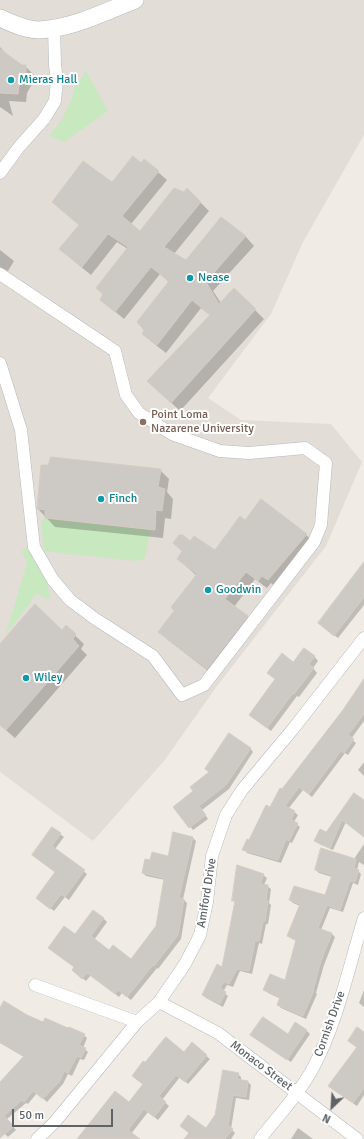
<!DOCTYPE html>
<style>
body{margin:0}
#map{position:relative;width:364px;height:1139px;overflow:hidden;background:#f0ece5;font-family:Signika,sans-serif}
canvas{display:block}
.north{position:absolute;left:312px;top:1087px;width:40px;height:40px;-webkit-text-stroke:3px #fff;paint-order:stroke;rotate:205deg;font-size:11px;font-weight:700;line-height:16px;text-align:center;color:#5d6367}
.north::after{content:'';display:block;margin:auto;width:14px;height:18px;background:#5d6367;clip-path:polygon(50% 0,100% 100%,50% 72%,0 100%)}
.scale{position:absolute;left:12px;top:1109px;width:101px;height:18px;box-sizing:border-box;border:2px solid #5d6367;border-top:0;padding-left:5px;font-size:12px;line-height:14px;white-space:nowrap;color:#5d6367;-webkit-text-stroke:3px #fff;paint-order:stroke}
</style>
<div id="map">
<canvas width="364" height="1139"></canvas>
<div class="north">N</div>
<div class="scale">50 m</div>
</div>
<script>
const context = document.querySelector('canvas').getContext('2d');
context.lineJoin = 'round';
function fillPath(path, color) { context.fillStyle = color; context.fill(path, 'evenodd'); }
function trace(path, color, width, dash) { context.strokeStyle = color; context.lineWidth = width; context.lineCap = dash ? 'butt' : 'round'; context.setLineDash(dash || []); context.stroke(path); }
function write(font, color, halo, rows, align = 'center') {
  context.font = font + ' Signika,sans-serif'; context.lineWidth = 4; context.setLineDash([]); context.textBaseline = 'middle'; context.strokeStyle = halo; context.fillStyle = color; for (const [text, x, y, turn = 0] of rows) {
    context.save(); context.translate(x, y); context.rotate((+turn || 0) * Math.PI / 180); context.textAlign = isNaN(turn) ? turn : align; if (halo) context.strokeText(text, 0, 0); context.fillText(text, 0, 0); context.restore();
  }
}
fillPath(new Path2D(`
 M 0,0 L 364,0 L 364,135 L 303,242 L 271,314 L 208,398 L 241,420 L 331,424 L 362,462 L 326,546 L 217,686 L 164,761 L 93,841 L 0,772 Z`), '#e2ddd6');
fillPath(new Path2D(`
 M 86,71 L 108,111 L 64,142 L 49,136 L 63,118 L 72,98 L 74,89 Z
 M 45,518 L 150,530 L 145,558 L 137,561 L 44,551 L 41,521 Z
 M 27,547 L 47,581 L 50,601 L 36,593 L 30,603 L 6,634 L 27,563 L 22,551 Z`), '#c8e9c0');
fillPath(new Path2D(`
 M 0,47 L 6,54 L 21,66 L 25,66 L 34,75 L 34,83 L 32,84 L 27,93 L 26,102 L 9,101 L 13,116 L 0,107 Z
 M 144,160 L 167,180 L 131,224 L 140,232 L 200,202 L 209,211 L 174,254 L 186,261 L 222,218 L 246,237 L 254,246 L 213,291 L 221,303 L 234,289 L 264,319 L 180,411 L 157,389 L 211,316 L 201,308 L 166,353 L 152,342 L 143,334 L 169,282 L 160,274 L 124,319 L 101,300 L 128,249 L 117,242 L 91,275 L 69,257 L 61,249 L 113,184 L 141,164 Z
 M 0,250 L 14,261 L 8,271 L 0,267 Z
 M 49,465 L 160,470 L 169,479 L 167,492 L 173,499 L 171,519 L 165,518 L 163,538 L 55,527 L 38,509 Z
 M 245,521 L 306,535 L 315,543 L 277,588 L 271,583 L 267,588 L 255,579 L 234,607 L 247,616 L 256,625 L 216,677 L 168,640 L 159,632 L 176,611 L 197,576 L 178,559 L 183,552 L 174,543 L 190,542 L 215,551 Z
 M 364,564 L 364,605 L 338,638 L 323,627 Z
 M 66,627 L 84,644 L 81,649 L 87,655 L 15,738 L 0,725 L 0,645 L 62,631 Z
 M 314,656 L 318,661 L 313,668 L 317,673 L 299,697 L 297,696 L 271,731 L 250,715 L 276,680 L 268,673 Z
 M 364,681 L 364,721 L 351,739 L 356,743 L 348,755 L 345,753 L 312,797 L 303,790 L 289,808 L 298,815 L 294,822 L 300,827 L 292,843 L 290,842 L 281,863 L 247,853 L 244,849 L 282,790 L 343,710 Z
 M 250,748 L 253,752 L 229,789 L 202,810 L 208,819 L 193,830 L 174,807 Z
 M 364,762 L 364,776 L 358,770 Z
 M 354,794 L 364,801 L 364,836 L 346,822 L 333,850 L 319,844 L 316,841 L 327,833 Z
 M 60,834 L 64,837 L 55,849 L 87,874 L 69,900 L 65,897 L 54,911 L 37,898 L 56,872 L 36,858 Z
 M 193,838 L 196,841 L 183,899 L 187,903 L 181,939 L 158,969 L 157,968 L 131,1000 L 122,993 L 119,997 L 91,975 L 86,981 L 76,973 L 75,967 L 75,935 L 103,918 L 107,922 L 94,940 L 109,952 L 131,960 L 157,926 L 165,880 L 146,876 L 143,873 L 151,862 L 169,857 Z
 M 364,844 L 364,865 L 359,862 L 357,870 L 361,874 L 358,885 L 353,883 L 343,912 L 330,908 L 321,930 L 332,934 L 335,937 L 324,965 L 316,993 L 317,994 L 306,1019 L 281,1008 L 278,1005 L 281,999 L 268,993 L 265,990 L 285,982 L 297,941 L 292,939 L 288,936 L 300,906 L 293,903 L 290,900 L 326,896 L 332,877 L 319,873 L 316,870 L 354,859 Z
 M 263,875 L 267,878 L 264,885 L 267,886 L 271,889 L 269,903 L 271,905 L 268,924 L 266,924 L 262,944 L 259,943 L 252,974 L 240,971 L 233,987 L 227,985 L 223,992 L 228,996 L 223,1007 L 206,998 L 203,995 L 223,968 L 236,903 L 233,900 Z
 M 364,990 L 364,1007 L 359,1003 Z
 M 0,1010 L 26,1016 L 44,1023 L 84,1035 L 87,1038 L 83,1048 L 88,1052 L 84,1060 L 80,1059 L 72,1076 L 68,1074 L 63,1084 L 47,1102 L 37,1093 L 28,1104 L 26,1103 L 7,1119 L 16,1130 L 8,1137 L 0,1129 L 0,1084 L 24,1057 L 0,1043 Z
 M 307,1031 L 310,1034 L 291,1062 L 251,1035 L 288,1035 Z
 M 364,1034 L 364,1095 L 357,1106 L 332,1089 L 357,1048 L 349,1041 Z
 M 192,1044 L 210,1059 L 188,1084 L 180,1077 L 162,1100 L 169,1106 L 158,1120 L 148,1112 L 131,1134 L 138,1139 L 84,1139 L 129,1103 L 144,1085 L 136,1079 L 145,1064 L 184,1053 Z
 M 238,1074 L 241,1077 L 241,1081 L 248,1082 L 251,1085 L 249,1100 L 236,1098 L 231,1129 L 235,1133 L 231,1139 L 185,1139 L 206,1130 L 216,1115 Z
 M 298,1128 L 313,1139 L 291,1139 Z`), '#0003');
const building = new Path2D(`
 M 0,49 L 22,65 L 26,65 L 26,74 L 23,75 L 19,84 L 18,94 L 0,93 Z
 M 133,156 L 141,163 L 144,159 L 159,171 L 122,216 L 140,231 L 174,188 L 184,192 L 187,188 L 201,202 L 164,247 L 186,260 L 221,217 L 246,236 L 206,282 L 219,304 L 234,288 L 256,309 L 171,403 L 147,381 L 210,315 L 192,300 L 157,345 L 142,334 L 144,330 L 137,322 L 169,281 L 151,267 L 115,312 L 100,300 L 103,294 L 96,288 L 128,247 L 108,234 L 82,267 L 59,249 L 79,225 L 52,202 L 83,161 L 112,182 Z
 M 51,457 L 161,469 L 158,487 L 165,489 L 162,511 L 156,510 L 155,530 L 45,518 L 45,510 L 37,509 L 41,465 L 48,465 Z
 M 261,499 L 307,534 L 268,580 L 262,576 L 258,581 L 246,572 L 225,599 L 248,616 L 207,669 L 158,632 L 174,611 L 171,607 L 197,574 L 177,559 L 182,551 L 173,543 L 179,535 L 183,535 L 190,541 L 194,536 L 215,550 L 240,516 L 245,520 Z
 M 364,562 L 364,597 L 334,636 L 318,623 Z
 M 35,604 L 62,630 L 66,625 L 76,634 L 73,639 L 79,646 L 6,730 L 0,725 L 0,644 Z
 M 304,648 L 315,656 L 309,664 L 314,668 L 294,694 L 293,693 L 267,728 L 249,715 L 275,679 L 267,673 L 282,653 L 293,662 Z
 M 364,679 L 364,714 L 348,735 L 354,739 L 344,753 L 341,751 L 309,794 L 299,787 L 285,806 L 295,811 L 291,820 L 298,823 L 289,841 L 286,839 L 278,860 L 242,850 L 247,839 L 249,840 L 266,805 L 270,807 L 280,788 L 282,789 L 343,710 Z
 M 229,733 L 251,748 L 226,785 L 199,806 L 206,815 L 189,828 L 173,807 L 193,791 L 190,787 L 209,772 L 205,769 Z
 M 354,793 L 364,800 L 364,837 L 342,820 L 330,848 L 314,841 L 320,829 L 326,832 Z
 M 52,827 L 61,833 L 52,846 L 85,870 L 65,897 L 61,894 L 50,909 L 36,898 L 55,872 L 32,855 Z
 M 173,832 L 193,837 L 179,898 L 184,899 L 178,935 L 154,966 L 153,965 L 127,997 L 118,990 L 115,994 L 87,973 L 82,979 L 72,970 L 74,967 L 48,948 L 64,926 L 75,934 L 93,910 L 104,918 L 91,936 L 109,950 L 113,945 L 131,959 L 156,926 L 164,878 L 142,873 L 145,859 L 150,860 L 152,852 L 168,856 Z
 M 321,848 L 356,859 L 354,868 L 359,870 L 355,882 L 350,881 L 340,910 L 327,905 L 318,928 L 332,933 L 321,961 L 313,990 L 314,990 L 303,1016 L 277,1005 L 280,997 L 263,990 L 270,974 L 285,980 L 296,940 L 287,936 L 300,904 L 289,900 L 294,886 L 325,895 L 332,875 L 315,870 Z
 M 237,865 L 264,874 L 260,884 L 268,885 L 266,900 L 268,901 L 265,921 L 263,921 L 259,941 L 255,941 L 249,971 L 237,969 L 229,984 L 224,982 L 220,988 L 226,992 L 220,1004 L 202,995 L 217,964 L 222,967 L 235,901 L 232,901 Z
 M 4,1001 L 27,1015 L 43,1022 L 45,1018 L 68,1028 L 69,1027 L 85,1034 L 79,1045 L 86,1048 L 81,1058 L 77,1056 L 68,1073 L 64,1071 L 60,1081 L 43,1099 L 33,1091 L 24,1102 L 22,1100 L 4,1116 L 14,1126 L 0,1138 L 0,1082 L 24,1056 L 0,1042 L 0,1008 Z
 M 263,1017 L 288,1034 L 295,1022 L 307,1030 L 287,1060 L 250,1035 Z
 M 357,1027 L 364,1032 L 364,1088 L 353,1103 L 328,1086 L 357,1047 L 348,1041 Z
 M 166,1037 L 184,1052 L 192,1042 L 207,1055 L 185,1082 L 176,1075 L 159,1096 L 166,1102 L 154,1117 L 144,1109 L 128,1130 L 140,1139 L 77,1139 L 115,1091 L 129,1102 L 143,1084 L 132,1076 L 143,1061 L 145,1062 Z
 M 223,1070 L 239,1073 L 237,1079 L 248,1081 L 246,1097 L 233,1095 L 228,1125 L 233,1129 L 225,1139 L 184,1139 L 189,1133 L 180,1126 L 188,1115 L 206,1128 L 215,1115 Z`);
fillPath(building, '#cdc9c4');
trace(building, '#d6ccc3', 1);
const street = new Path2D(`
 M 0,173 L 19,147 L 44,119 L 55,101 L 57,80 L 55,65 L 54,28
 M 0,274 L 115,351 L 126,395 L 139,413 L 172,434 L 220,451 L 249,453 L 305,448 L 326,463 L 321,525 L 314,542 L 204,685 L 182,695 L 153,656 L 94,618 L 70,600 L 53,580 L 34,547 L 21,430 L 0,363
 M 35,985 L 137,1022
 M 159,1002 L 218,1033 L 357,1139
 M 37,1139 L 54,1123 L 137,1022 L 159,1002 L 185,964 L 200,935 L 207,902 L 212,856 L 226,815 L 242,790 L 293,729 L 364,638
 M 260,1139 C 278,1116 299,1094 313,1068 C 337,1024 349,966 364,918`);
const secondary = new Path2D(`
 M 0,18 C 11,23 26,30 38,30 C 72,29 104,12 135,0`);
trace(street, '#b6b9bd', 13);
trace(secondary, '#b4babe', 18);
trace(street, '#fff', 12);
trace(secondary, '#fff', 17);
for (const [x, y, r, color] of [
 [11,80,4,"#0f9aa8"],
 [190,278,4,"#0f9aa8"],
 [143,422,4,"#8d6e63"],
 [101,499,4,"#0f9aa8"],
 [208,590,4,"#0f9aa8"],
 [26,678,4,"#0f9aa8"]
]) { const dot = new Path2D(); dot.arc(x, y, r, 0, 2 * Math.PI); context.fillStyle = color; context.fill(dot); trace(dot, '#fff', 1.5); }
write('12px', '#0d838f', '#fff', [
 ["Mieras Hall",19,80],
 ["Nease",198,278],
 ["Finch",109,499],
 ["Goodwin",216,590],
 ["Wiley",34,678]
], 'left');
write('12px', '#785e54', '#fff', [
 ["Point Loma",151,415],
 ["Nazarene University",151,429]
], 'left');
write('12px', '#5d6367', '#fff', [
 ["Amiford Drive",207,893,-81],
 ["Cornish Drive",330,1024,-70],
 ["Monaco Street",261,1066,37]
]);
</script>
